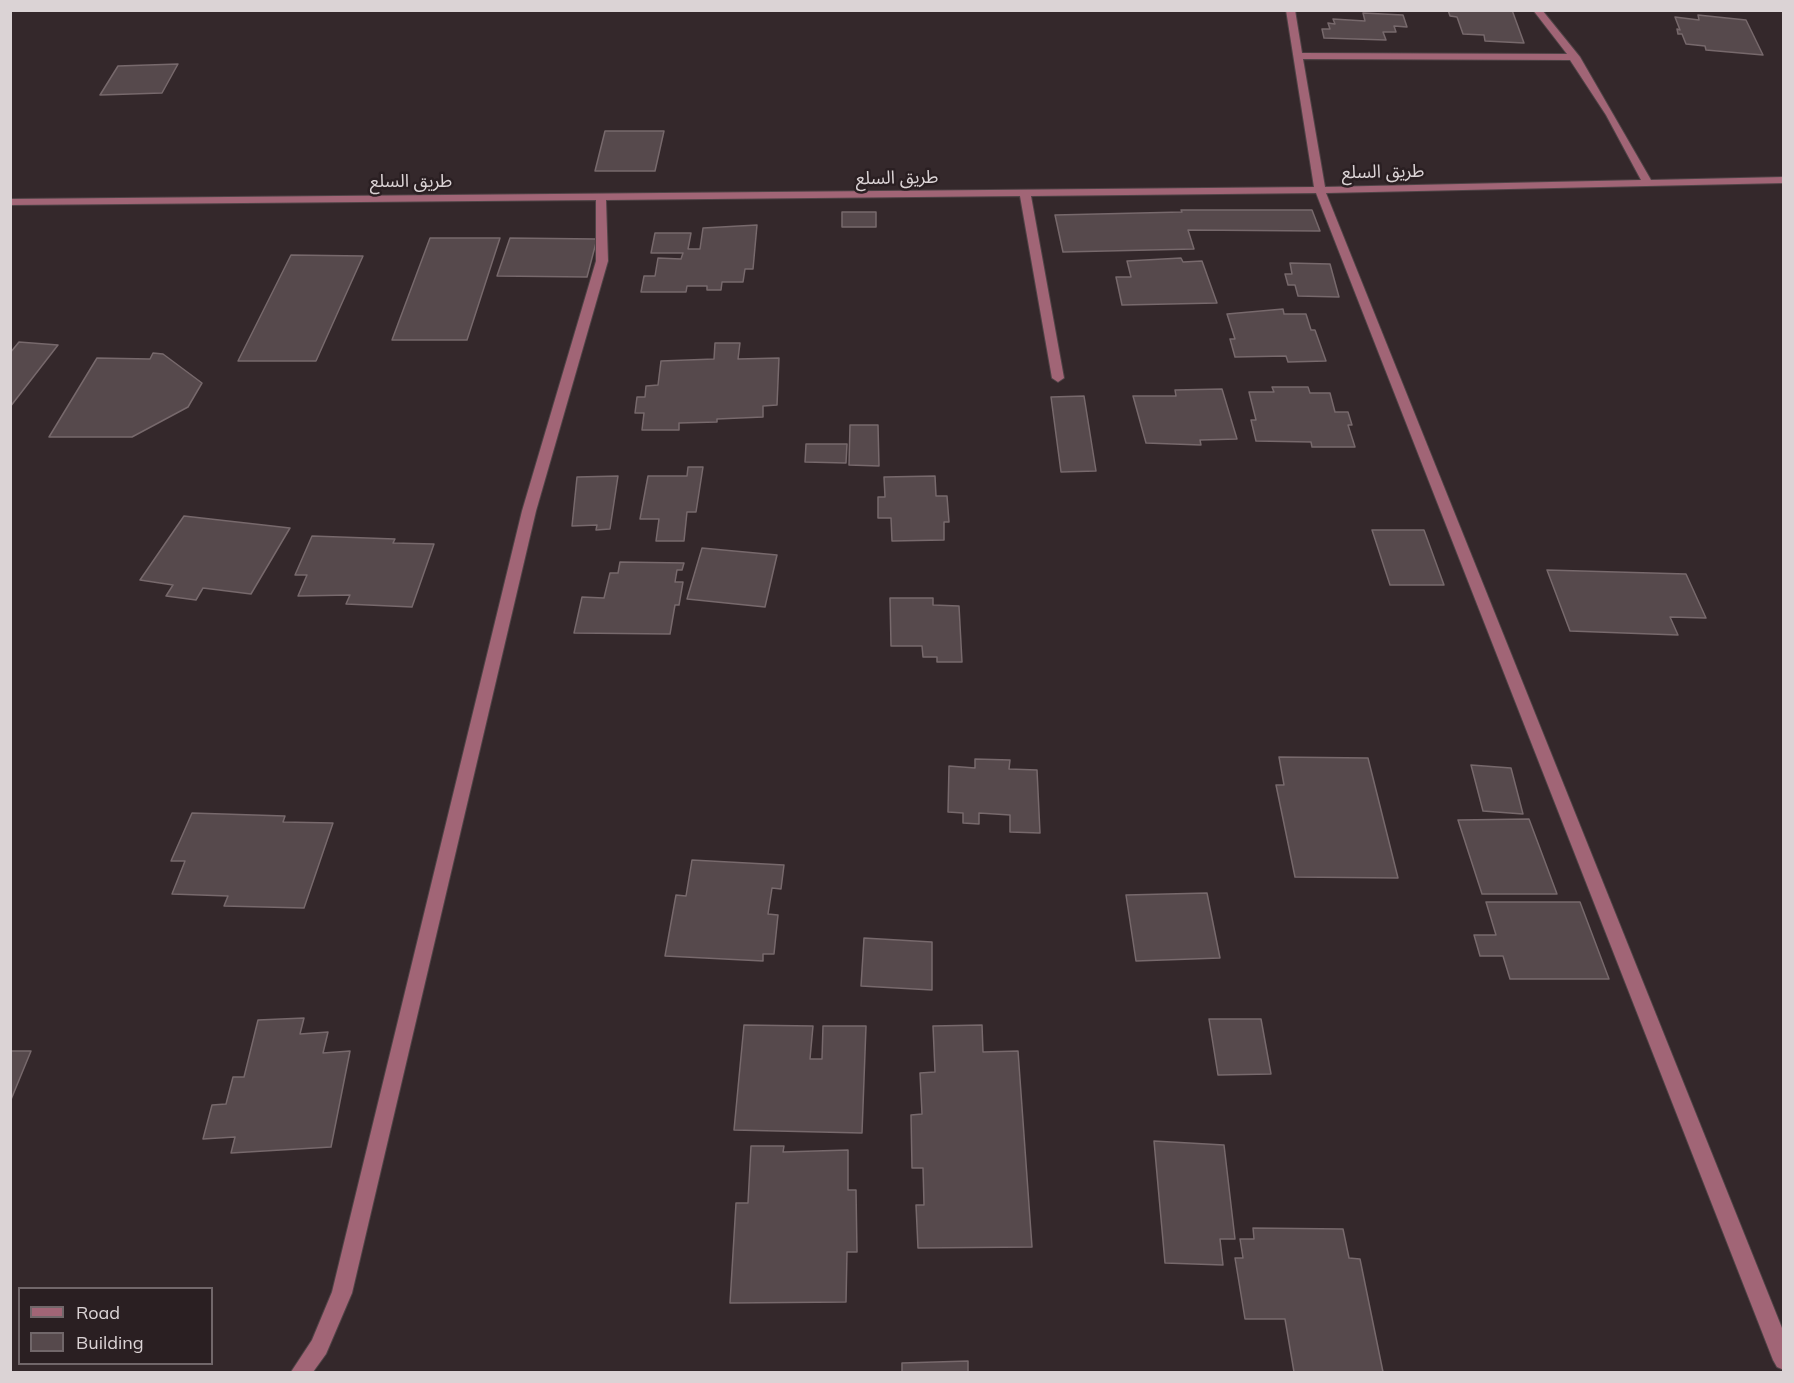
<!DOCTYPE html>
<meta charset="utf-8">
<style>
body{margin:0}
#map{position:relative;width:1794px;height:1383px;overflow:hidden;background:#34282b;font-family:Mulish,sans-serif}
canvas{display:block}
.frame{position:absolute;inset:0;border:12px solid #dbd3d5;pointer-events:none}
.legend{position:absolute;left:18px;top:1287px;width:195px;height:78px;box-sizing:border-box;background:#2a1f22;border:2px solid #71676a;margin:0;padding:8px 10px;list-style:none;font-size:18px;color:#dbd3d5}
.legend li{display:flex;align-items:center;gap:12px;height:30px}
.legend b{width:30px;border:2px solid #71676a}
</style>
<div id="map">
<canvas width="1794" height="1383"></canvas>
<div class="frame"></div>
<ul class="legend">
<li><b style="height:8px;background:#a16576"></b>Road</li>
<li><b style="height:16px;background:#56494c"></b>Building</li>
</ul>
</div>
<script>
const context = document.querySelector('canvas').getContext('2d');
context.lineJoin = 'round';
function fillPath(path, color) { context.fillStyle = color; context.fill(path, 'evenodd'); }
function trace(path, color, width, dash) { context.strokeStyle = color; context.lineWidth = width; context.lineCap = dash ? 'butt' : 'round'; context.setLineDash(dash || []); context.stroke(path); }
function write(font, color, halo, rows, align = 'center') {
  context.font = font + ' Mulish,"Noto Sans Arabic",sans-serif'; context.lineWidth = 5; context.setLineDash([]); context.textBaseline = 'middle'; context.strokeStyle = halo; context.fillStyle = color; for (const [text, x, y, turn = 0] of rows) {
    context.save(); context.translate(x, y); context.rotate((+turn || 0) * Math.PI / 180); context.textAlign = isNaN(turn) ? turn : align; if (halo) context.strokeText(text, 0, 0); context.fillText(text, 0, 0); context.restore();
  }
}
const building = new Path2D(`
 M 1448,10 L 1512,10 L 1524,43 L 1485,41 L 1484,35 L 1463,34 L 1457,17 L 1450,16 Z
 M 1363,13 L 1403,15 L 1407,27 L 1394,26 L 1396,32 L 1383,32 L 1386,40 L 1324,38 L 1322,29 L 1330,29 L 1328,23 L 1335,24 L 1333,19 L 1365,21 Z
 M 1698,15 L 1746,20 L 1763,55 L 1706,50 L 1705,46 L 1686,44 L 1682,34 L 1678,34 L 1677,29 L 1680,30 L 1675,17 L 1699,20 Z
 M 178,64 L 162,93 L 100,95 L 118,66 Z
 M 605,131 L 664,131 L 655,171 L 595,171 Z
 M 1181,210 L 1312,210 L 1320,231 L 1188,230 L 1194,249 L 1063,252 L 1055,215 L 1182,212 Z
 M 842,212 L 876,212 L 876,227 L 842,227 Z
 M 757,225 L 753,269 L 745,269 L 743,282 L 722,282 L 721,290 L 707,290 L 707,286 L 687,286 L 686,292 L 641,292 L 644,276 L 655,276 L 658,258 L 681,259 L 683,253 L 651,253 L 655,233 L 691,233 L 688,249 L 700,249 L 703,228 Z
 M 430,238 L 500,238 L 467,340 L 392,340 Z
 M 510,238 L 597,239 L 587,277 L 497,276 Z
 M 291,255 L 363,256 L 316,361 L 238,361 Z
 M 1181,258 L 1183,262 L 1202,261 L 1217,303 L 1122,305 L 1116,277 L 1131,277 L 1127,261 Z
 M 1290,263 L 1330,264 L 1339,297 L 1298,296 L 1295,285 L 1288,285 L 1285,274 L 1292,274 Z
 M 1283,309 L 1284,314 L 1306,314 L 1311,330 L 1315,330 L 1326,361 L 1288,362 L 1286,356 L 1235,357 L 1230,339 L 1235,339 L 1227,314 Z
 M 19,342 L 58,345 L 10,407 L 10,353 Z
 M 715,343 L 740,343 L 738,359 L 779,358 L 777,405 L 763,406 L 763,417 L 717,419 L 717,422 L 679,423 L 679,430 L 642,430 L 644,413 L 635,413 L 637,397 L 645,397 L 646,386 L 658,385 L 661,361 L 714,359 Z
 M 153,353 L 163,354 L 202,383 L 188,407 L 132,437 L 49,437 L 97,358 L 150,359 Z
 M 1272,387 L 1308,387 L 1310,393 L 1330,393 L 1335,412 L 1348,412 L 1352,425 L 1348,425 L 1355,447 L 1312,447 L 1311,442 L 1256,441 L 1251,420 L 1256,420 L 1249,392 L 1274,392 Z
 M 1222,389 L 1237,439 L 1200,440 L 1201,445 L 1146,443 L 1133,396 L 1176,396 L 1175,390 Z
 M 1084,396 L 1096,471 L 1061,472 L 1051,397 Z
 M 850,425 L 878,425 L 879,466 L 849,465 Z
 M 806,444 L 847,444 L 846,463 L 805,462 Z
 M 688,467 L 703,467 L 696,512 L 687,512 L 684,541 L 656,541 L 659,519 L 640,519 L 648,476 L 687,476 Z
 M 618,476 L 610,529 L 596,530 L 597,525 L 572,526 L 577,477 Z
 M 935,476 L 936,496 L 947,496 L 949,522 L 944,522 L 944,540 L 892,541 L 891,518 L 878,518 L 878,497 L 885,497 L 884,477 Z
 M 184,516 L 290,528 L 251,594 L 203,588 L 196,600 L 166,596 L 173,585 L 140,580 Z
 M 1372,530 L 1424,530 L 1444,585 L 1390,585 Z
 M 312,536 L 395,539 L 393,543 L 434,544 L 412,607 L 346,604 L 350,595 L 298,596 L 307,575 L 295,575 Z
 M 702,548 L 777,555 L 765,607 L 687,599 Z
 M 620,562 L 684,563 L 682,570 L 677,570 L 675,582 L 683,582 L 679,605 L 675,605 L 670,634 L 574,633 L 582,597 L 604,598 L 610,573 L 618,573 Z
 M 1547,570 L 1686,574 L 1706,618 L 1670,617 L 1678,635 L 1570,631 Z
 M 890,598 L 933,598 L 933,605 L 959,606 L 962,662 L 937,662 L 937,657 L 923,657 L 922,646 L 891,646 Z
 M 1279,757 L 1368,758 L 1398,878 L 1295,877 L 1276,785 L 1284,785 Z
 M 975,759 L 1010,760 L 1009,769 L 1037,770 L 1040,833 L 1010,832 L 1010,815 L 979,813 L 979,824 L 963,823 L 963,813 L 948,812 L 949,766 L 975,768 Z
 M 1471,765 L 1511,768 L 1523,814 L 1483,811 Z
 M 192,813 L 285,816 L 283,822 L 333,823 L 304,908 L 224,906 L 228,896 L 172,894 L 185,861 L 171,861 Z
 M 1529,819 L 1557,894 L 1482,894 L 1458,820 Z
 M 692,860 L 784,865 L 781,889 L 772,888 L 768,914 L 778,915 L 774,954 L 763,954 L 763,961 L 665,956 L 676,895 L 686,896 Z
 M 1207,893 L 1220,958 L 1136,961 L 1126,895 Z
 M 1486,902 L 1580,902 L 1609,979 L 1510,979 L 1503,956 L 1480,956 L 1474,935 L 1496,935 Z
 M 864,938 L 932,942 L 932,990 L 861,986 Z
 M 304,1018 L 300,1034 L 328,1032 L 323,1053 L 350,1051 L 331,1147 L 231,1153 L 235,1137 L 203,1139 L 212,1105 L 226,1104 L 233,1077 L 244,1077 L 258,1020 Z
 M 1209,1019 L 1261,1019 L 1271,1074 L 1218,1075 Z
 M 744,1025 L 813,1026 L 810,1059 L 822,1059 L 823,1026 L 866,1026 L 862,1133 L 734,1130 Z
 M 982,1025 L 983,1052 L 1018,1051 L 1032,1247 L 918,1248 L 916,1205 L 924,1205 L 923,1168 L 912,1168 L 911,1115 L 922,1114 L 920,1073 L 935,1072 L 933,1026 Z
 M 10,1051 L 31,1051 L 10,1102 Z
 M 1154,1141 L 1224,1145 L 1235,1239 L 1220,1239 L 1223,1265 L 1165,1263 Z
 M 751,1146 L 784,1146 L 783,1152 L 848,1150 L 848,1190 L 856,1190 L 857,1252 L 847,1252 L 846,1302 L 730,1303 L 736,1203 L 748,1203 Z
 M 1253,1228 L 1343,1229 L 1349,1258 L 1360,1259 L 1383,1372 L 1294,1372 L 1285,1319 L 1245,1319 L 1235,1258 L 1243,1258 L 1240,1239 L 1254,1239 Z
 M 968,1361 L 968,1372 L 902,1372 L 902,1363 Z`);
fillPath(building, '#56494c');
trace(building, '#77696c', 1.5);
const minor = new Path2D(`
 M 1286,10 L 1295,10 L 1302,53 L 1567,54 L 1533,10 L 1542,10 L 1580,57 L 1651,180 L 1784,177 L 1784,183 L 1326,193 L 1784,1333 L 1784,1370 L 1777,1367 L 1773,1360 L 1316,193 L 1031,196 L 1064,378 L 1058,382 L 1052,378 L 1020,196 L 606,200 L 608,261 L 536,511 L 352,1293 L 326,1354 L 313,1372 L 291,1372 L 312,1340 L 332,1292 L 522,511 L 596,261 L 596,200 L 10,205 L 10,199 L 1314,187 ZM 1303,59 L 1570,60 L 1606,115 L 1641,180 L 1325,187 Z`);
trace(minor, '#4f4346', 2);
fillPath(minor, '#a16576');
write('18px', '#dbd3d5', '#2a1f22', [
 ["طريق السلع",1383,172,-1],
 ["طريق السلع",897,178,-1],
 ["طريق السلع",411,182]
]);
</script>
